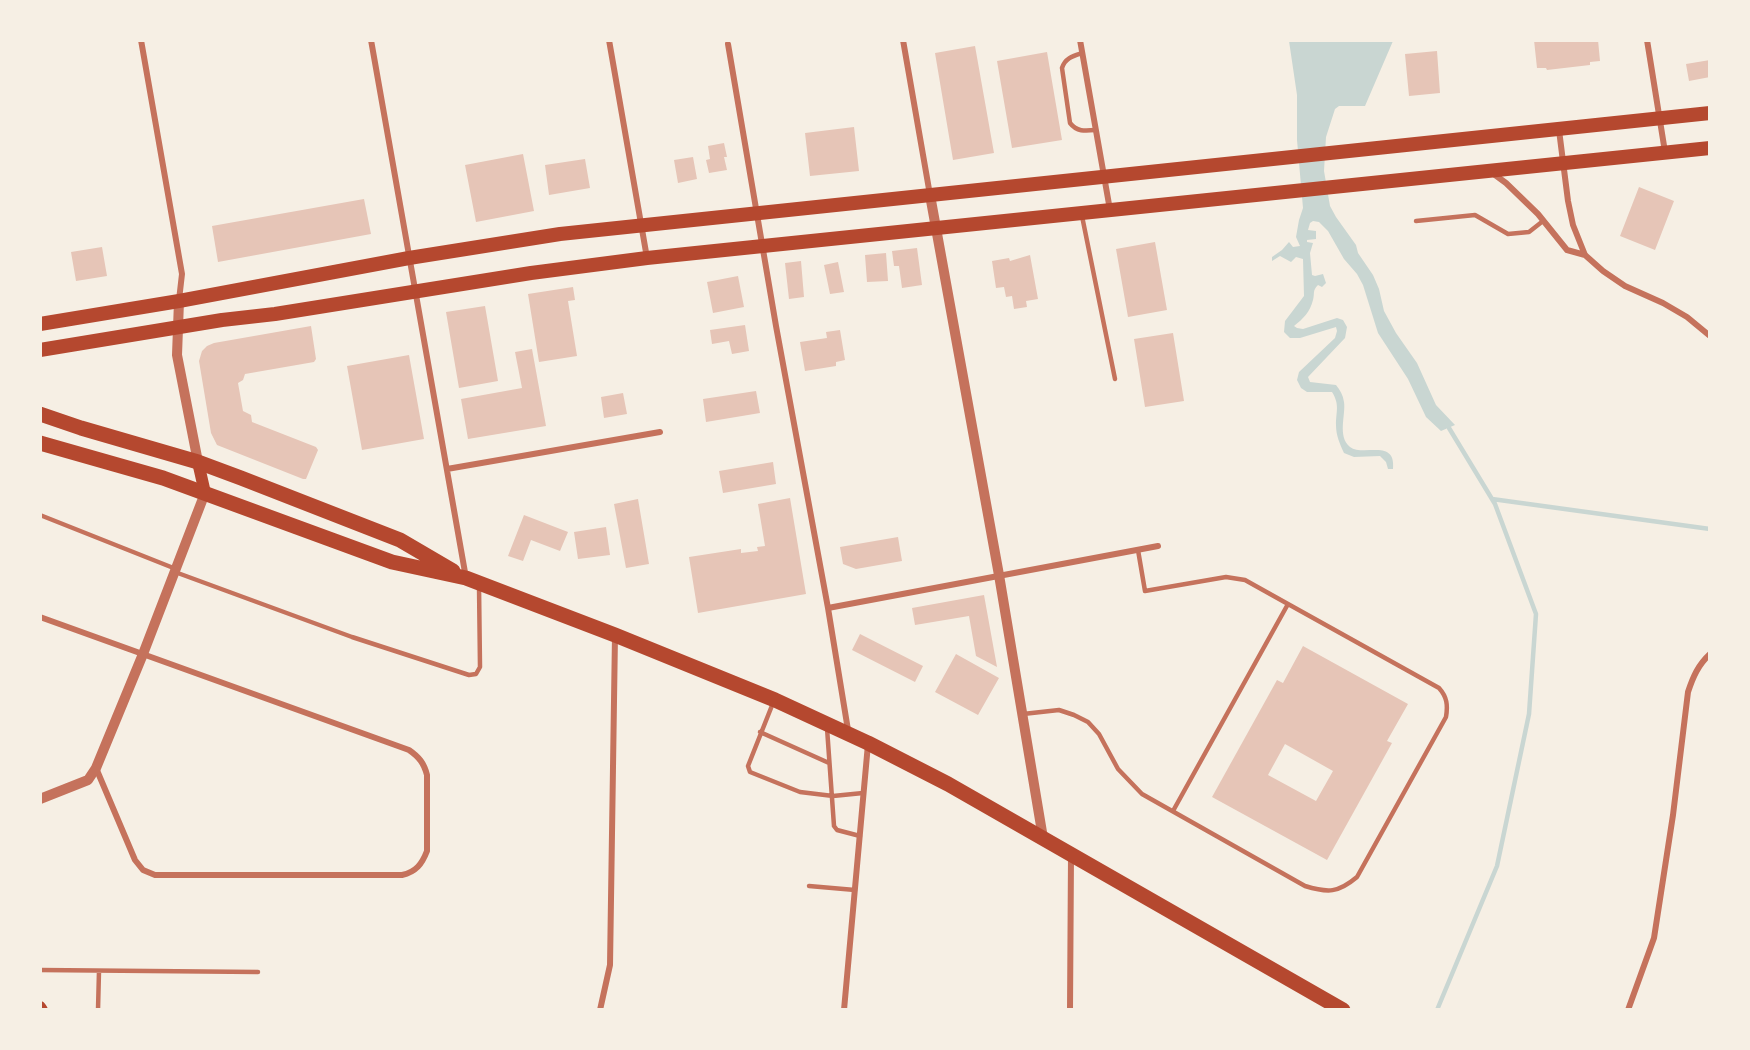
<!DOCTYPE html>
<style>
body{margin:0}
#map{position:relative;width:1750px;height:1050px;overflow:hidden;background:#f6efe4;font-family:"IBM Plex Sans",sans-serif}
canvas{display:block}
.frame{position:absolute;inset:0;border:42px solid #f6efe4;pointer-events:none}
</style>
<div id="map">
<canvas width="1750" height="1050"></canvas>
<div class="frame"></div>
</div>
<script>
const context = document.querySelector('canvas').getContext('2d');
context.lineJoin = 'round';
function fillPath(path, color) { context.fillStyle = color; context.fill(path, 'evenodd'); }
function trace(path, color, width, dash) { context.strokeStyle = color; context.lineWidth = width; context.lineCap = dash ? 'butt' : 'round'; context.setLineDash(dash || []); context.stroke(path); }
fillPath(new Path2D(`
 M 1289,41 L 1393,41 L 1365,106 L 1339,106 L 1335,109 L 1326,137 L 1324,171 L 1330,206 L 1336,217 L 1356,245 L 1358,253 L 1373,275 L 1379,289 L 1384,311 L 1396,333 L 1417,363 L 1436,405 L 1455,425 L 1441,431 L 1426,417 L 1408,379 L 1378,333 L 1363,285 L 1357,274 L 1344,259 L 1328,231 L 1319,222 L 1313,221 L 1310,223 L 1308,230 L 1316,231 L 1316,239 L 1307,240 L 1307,242 L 1313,243 L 1310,253 L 1312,275 L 1315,276 L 1323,274 L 1326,283 L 1322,287 L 1318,285 C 1312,291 1315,293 1313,300 C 1310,312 1303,319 1294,326 L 1297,328 L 1303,329 L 1337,318 L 1343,320 L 1347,327 L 1345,338 L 1308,377 L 1310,382 L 1336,385 C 1340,390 1343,395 1344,402 C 1346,415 1337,436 1350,447 C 1363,457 1396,438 1393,469 L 1388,469 L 1386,462 L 1380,456 L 1354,457 L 1344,453 C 1340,444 1336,436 1336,425 C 1336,411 1340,405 1332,392 L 1307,392 L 1301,388 L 1297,380 L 1299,372 L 1335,338 L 1337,331 L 1336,327 L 1300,338 L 1290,338 L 1284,332 L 1285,321 L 1304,296 L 1303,259 L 1296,257 L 1291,262 L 1280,256 L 1272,261 L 1272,257 L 1282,250 L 1289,242 L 1293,247 L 1300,246 L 1296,237 L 1299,220 L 1303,208 L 1297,140 L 1297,95 Z`), '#c9d6d2');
trace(new Path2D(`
 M 1492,499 L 1710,529
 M 1437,1010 L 1497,866 L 1529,714 L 1536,614 L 1495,504 L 1449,428`), '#c9d6d2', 4.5);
fillPath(new Path2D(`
 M 1534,40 L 1598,40 L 1600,61 L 1590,62 L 1590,65 L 1547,70 L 1546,68 L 1537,68 Z
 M 975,46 L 994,153 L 953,160 L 935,53 Z
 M 1437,51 L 1440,93 L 1409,96 L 1405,54 Z
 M 1047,52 L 1062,140 L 1012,148 L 997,61 Z
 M 1710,60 L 1710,77 L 1689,81 L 1686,64 Z
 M 854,127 L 859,171 L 810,176 L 805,133 Z
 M 724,143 L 727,157 L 724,157 L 727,170 L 709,173 L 706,160 L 710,159 L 708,146 Z
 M 523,154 L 534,211 L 476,222 L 465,165 Z
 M 693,157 L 697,179 L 678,183 L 674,160 Z
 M 585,159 L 590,188 L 549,195 L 545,165 Z
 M 1639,187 L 1674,201 L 1655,250 L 1620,236 Z
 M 364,199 L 371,234 L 218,262 L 212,226 Z
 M 1155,242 L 1167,310 L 1128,317 L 1116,249 Z
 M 102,247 L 107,276 L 76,281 L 71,252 Z
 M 917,248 L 922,285 L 902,288 L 899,266 L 894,266 L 892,251 Z
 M 886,253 L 888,281 L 867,282 L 865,255 Z
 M 1030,255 L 1038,299 L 1026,301 L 1027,307 L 1014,309 L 1012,296 L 1006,297 L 1004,287 L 996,288 L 992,261 L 1009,258 L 1010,261 Z
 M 801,261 L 804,297 L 789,299 L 785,263 Z
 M 838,262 L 844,292 L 830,294 L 824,265 Z
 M 738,276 L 744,307 L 713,313 L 707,282 Z
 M 573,287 L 575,300 L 568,301 L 577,356 L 539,362 L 528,294 Z
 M 485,306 L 498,381 L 459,388 L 446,312 Z
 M 745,325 L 749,351 L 732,354 L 729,341 L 712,344 L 710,330 Z
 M 311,326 L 316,359 L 314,362 L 245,374 L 243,380 L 238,383 L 243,411 L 251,415 L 252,422 L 316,447 L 318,450 L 306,479 L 303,479 L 217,445 L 211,433 L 199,361 L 202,351 L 207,346 L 214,343 Z
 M 840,330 L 845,360 L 836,362 L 836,366 L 805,371 L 800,342 L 827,338 L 826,332 Z
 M 1173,333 L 1184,401 L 1145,407 L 1134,339 Z
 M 532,349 L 546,426 L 468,439 L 461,399 L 522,388 L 515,352 Z
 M 409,355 L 424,439 L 362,450 L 347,366 Z
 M 756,391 L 760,413 L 706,422 L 703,399 Z
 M 623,393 L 627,414 L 604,418 L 601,397 Z
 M 773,462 L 776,484 L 723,493 L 719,471 Z
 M 790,498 L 806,594 L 698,613 L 689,557 L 741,549 L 741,553 L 758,551 L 757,547 L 765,546 L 758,504 Z
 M 638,499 L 649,564 L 626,568 L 614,504 Z
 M 524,515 L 568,532 L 560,551 L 531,540 L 523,561 L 508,556 Z
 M 606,527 L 610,555 L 578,559 L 574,532 Z
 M 898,537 L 902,561 L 856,569 L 843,564 L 840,547 Z
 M 984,595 L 997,667 L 976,656 L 969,616 L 915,625 L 912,608 Z
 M 860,634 L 923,666 L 915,682 L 852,650 Z
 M 1303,646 L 1408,704 L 1387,741 L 1392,743 L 1327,860 L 1212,797 L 1277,680 L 1283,683 ZM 1285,744 L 1333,771 L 1316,801 L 1268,775 Z
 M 956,654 L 999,678 L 978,715 L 935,692 Z`), '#e6c5b7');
trace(new Path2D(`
 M 1082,53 C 1073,56 1065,58 1062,68 L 1070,123 C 1077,132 1085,131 1096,130
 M 1082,216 L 1115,379
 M 1416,221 L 1475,215 L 1508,234 L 1529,232 L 1543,221
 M 40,515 L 176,569
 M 1138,550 L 1145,591 L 1226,577 L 1245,580 L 1288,604 L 1173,811
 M 175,572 L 352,637 L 469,675 L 476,674 L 480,667 L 479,585
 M 773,703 L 748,766 L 750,772 L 800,792 L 833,796 L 863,793
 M 1023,714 L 1059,710 L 1074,715 L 1088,722 L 1099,734 L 1118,769 L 1142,794 L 1305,886 C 1328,893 1338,893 1357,877 L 1446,717 C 1448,705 1447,697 1439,688 L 1288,604
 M 827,728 L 834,826 L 837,830 L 860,836
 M 760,732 L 829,763
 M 809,886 L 855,890
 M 40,970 L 258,972
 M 98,1010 L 99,971`), '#c5725c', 4.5);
trace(new Path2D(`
 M 141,40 L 182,274 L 179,300
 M 371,40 L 466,578
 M 609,40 L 647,258
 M 903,40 L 930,195
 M 1080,40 L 1110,210
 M 1647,40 L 1665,152
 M 728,44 L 776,326 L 828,608 L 848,730
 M 1559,130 L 1568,201 L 1573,225 L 1585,255 L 1603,271 L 1625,286 L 1663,303 L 1687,317 L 1710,336
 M 1491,172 L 1506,183 L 1538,214 L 1567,250 L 1585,255
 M 447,469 L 660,432
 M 828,608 L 1158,546
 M 40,617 L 409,750 C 419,757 424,763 427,775 L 427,851 C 422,864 416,872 402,875 L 155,875 L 143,870 L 135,860 L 96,768
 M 600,1010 L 610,965 L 615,635
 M 844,1010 L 868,744
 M 1070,1010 L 1071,856
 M 1628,1010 L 1654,938 L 1673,815 L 1688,692 C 1693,677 1698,665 1710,654`), '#c5725c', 6);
trace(new Path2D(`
 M 930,195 L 999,575 L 1043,838
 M 179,301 L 177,355 L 198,462
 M 40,799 L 88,780 L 96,768 L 143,654 L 205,493`), '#c5725c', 10);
trace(new Path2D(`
 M 198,462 L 205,493
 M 40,1007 L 42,1010`), '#b5482f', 12);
trace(new Path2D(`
 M 40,324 L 179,301 L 409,258 L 560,234 L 1710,113
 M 40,350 L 222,320 L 275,314 L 531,273 L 647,258 L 1710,148`), '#b5482f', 14);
trace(new Path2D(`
 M 40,414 L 81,428 L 198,462 L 241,478 L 400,540 L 453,571
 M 40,443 L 163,478 L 392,562 L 466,578 L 615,635 L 775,700 L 868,743 L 948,784 L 1343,1010`), '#b5482f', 15);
</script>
